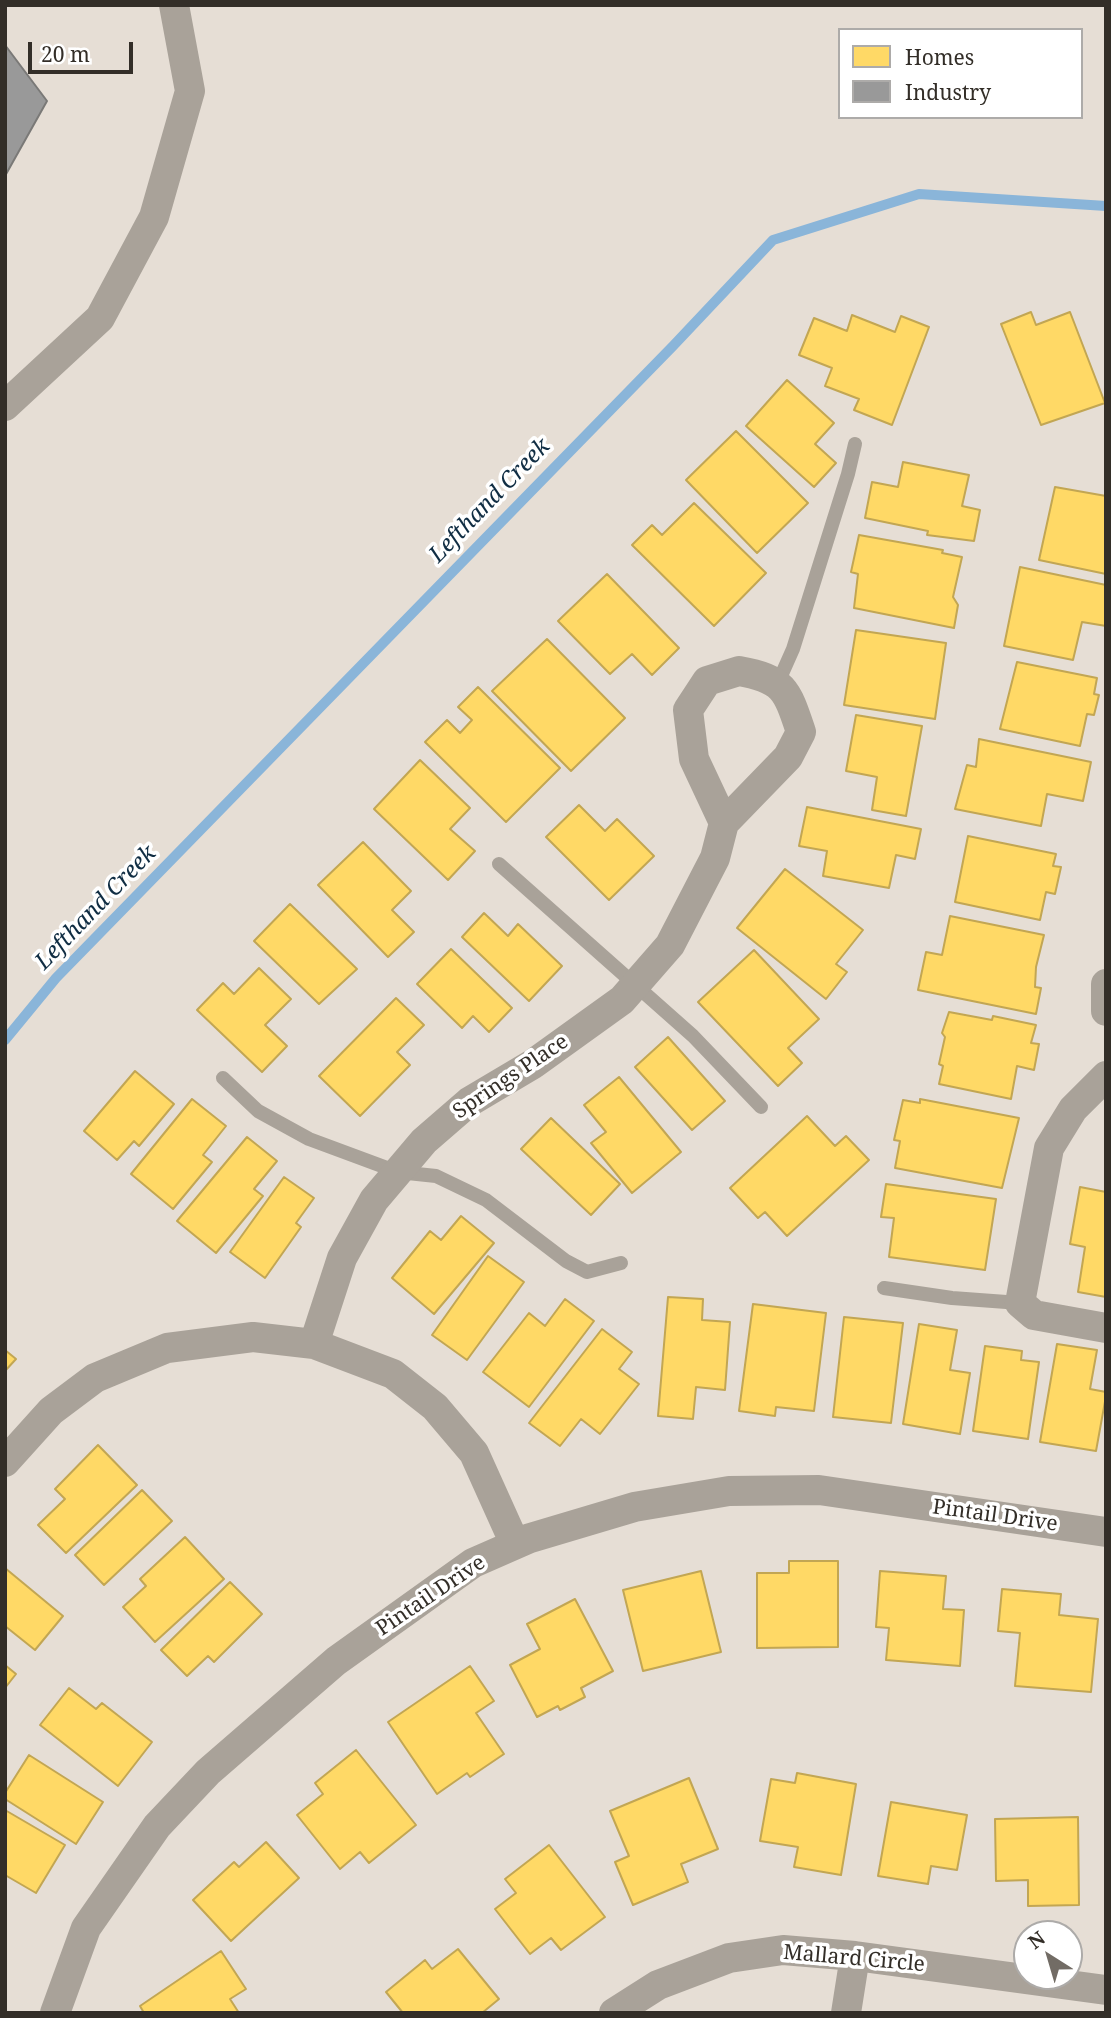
<!DOCTYPE html>
<style>
body{margin:0}
#map{position:relative;width:1111px;height:2018px;overflow:hidden;background:#e6ded5;font-family:"Noto Serif",serif}
canvas{display:block}
.frame{position:absolute;inset:0;border:7px solid #332e28;pointer-events:none}
.legend{position:absolute;left:838px;top:28px;width:245px;height:91px;box-sizing:border-box;background:#fff;border:2px solid #adaba9;margin:0;padding:9px 12px;list-style:none;font-size:21px;color:#332e28}
.legend li{display:flex;align-items:center;gap:14px;height:35px}
.legend b{width:35px;border:2px solid #adaba9}
.north{position:absolute;left:1013px;top:1920px;width:70px;height:70px;box-sizing:border-box;background:#fff;border:2px solid #adaba9;border-radius:50%;rotate:323deg;font-size:19px;font-weight:700;line-height:28px;text-align:center;color:#332e28}
.north::after{content:'';display:block;margin:auto;width:24px;height:32px;background:#726c65;clip-path:polygon(50% 0,100% 100%,50% 72%,0 100%)}
.scale{position:absolute;left:28px;top:42px;width:105px;height:32px;box-sizing:border-box;border:4px solid #332e28;border-top:0;padding-left:9px;font-size:21px;line-height:24px;white-space:nowrap;color:#332e28;-webkit-text-stroke:5px #fff;paint-order:stroke}
</style>
<div id="map">
<canvas width="1111" height="2018"></canvas>
<div class="frame"></div>
<ul class="legend">
<li><b style="height:19px;background:#ffd966"></b>Homes</li>
<li><b style="height:19px;background:#999"></b>Industry</li>
</ul>
<div class="north">N</div>
<div class="scale">20 m</div>
</div>
<script>
const context = document.querySelector('canvas').getContext('2d');
context.lineJoin = 'round';
function fillPath(path, color) { context.fillStyle = color; context.fill(path, 'evenodd'); }
function trace(path, color, width, dash) { context.strokeStyle = color; context.lineWidth = width; context.lineCap = dash ? 'butt' : 'round'; context.setLineDash(dash || []); context.stroke(path); }
function write(font, color, halo, rows, align = 'center') {
  context.font = font + ' "Noto Serif",serif'; context.lineWidth = 7; context.setLineDash([]); context.textBaseline = 'middle'; context.strokeStyle = halo; context.fillStyle = color; for (const [text, x, y, turn = 0] of rows) {
    context.save(); context.translate(x, y); context.rotate((+turn || 0) * Math.PI / 180); context.textAlign = isNaN(turn) ? turn : align; if (halo) context.strokeText(text, 0, 0); context.fillText(text, 0, 0); context.restore();
  }
}
const homes = new Path2D(`
 M 1031,312 L 1036,325 L 1070,312 L 1105,403 L 1041,425 L 1001,324 Z
 M 852,315 L 895,332 L 901,316 L 929,327 L 892,425 L 854,410 L 859,399 L 825,386 L 832,368 L 799,355 L 814,318 L 847,331 Z
 M 787,380 L 834,423 L 815,444 L 836,463 L 814,487 L 746,426 Z
 M 736,431 L 808,503 L 757,553 L 686,480 Z
 M 903,462 L 969,475 L 962,506 L 980,510 L 974,541 L 927,535 L 928,531 L 865,518 L 872,482 L 898,487 Z
 M 1055,487 L 1106,496 L 1106,574 L 1039,560 Z
 M 694,503 L 766,573 L 714,626 L 632,545 L 652,525 L 662,535 Z
 M 859,535 L 943,550 L 942,553 L 962,557 L 953,597 L 958,605 L 954,628 L 854,608 L 858,574 L 851,572 Z
 M 1020,567 L 1106,585 L 1106,626 L 1082,622 L 1073,660 L 1004,646 Z
 M 607,574 L 679,648 L 652,675 L 632,654 L 610,674 L 558,621 Z
 M 856,630 L 946,643 L 935,719 L 844,705 Z
 M 547,639 L 625,718 L 571,771 L 492,691 Z
 M 1017,662 L 1097,678 L 1094,694 L 1099,695 L 1094,715 L 1087,714 L 1080,746 L 1000,729 Z
 M 478,687 L 560,768 L 506,822 L 425,742 L 447,720 L 460,733 L 472,720 L 458,707 Z
 M 856,715 L 922,726 L 906,816 L 872,810 L 877,777 L 846,771 Z
 M 979,739 L 1091,762 L 1083,801 L 1047,794 L 1041,826 L 955,809 L 967,765 L 976,767 Z
 M 420,760 L 470,808 L 450,829 L 475,851 L 448,880 L 374,809 Z
 M 579,805 L 605,831 L 617,819 L 654,856 L 609,900 L 546,837 Z
 M 807,807 L 921,829 L 915,859 L 896,855 L 889,888 L 823,876 L 827,851 L 799,846 Z
 M 968,836 L 1056,854 L 1053,866 L 1061,867 L 1055,894 L 1046,892 L 1040,920 L 955,902 Z
 M 363,842 L 411,891 L 392,910 L 414,932 L 388,957 L 318,885 Z
 M 785,869 L 863,930 L 836,964 L 847,972 L 826,999 L 737,928 Z
 M 290,904 L 357,969 L 319,1004 L 254,941 Z
 M 484,913 L 508,936 L 518,924 L 562,966 L 529,1001 L 462,937 Z
 M 950,916 L 1044,935 L 1036,967 L 1035,987 L 1041,988 L 1036,1014 L 918,990 L 926,952 L 942,955 Z
 M 451,949 L 512,1008 L 489,1032 L 473,1016 L 462,1028 L 417,984 Z
 M 754,950 L 819,1019 L 788,1048 L 802,1063 L 778,1086 L 698,1002 Z
 M 259,968 L 291,999 L 265,1025 L 287,1046 L 262,1072 L 197,1010 L 223,983 L 234,994 Z
 M 396,998 L 424,1025 L 397,1052 L 410,1065 L 360,1116 L 319,1076 Z
 M 949,1012 L 992,1020 L 993,1016 L 1036,1025 L 1031,1043 L 1039,1044 L 1034,1070 L 1017,1066 L 1011,1099 L 939,1084 L 943,1066 L 939,1064 L 945,1037 L 942,1033 Z
 M 668,1037 L 725,1101 L 692,1130 L 635,1067 Z
 M 135,1071 L 174,1104 L 139,1146 L 134,1141 L 117,1160 L 84,1131 Z
 M 619,1077 L 681,1152 L 632,1193 L 591,1143 L 606,1132 L 584,1105 Z
 M 192,1099 L 226,1126 L 203,1155 L 212,1162 L 173,1209 L 131,1174 Z
 M 920,1099 L 1019,1118 L 1002,1188 L 895,1168 L 900,1141 L 894,1140 L 903,1100 L 920,1103 Z
 M 807,1116 L 835,1146 L 846,1136 L 869,1160 L 787,1236 L 765,1212 L 758,1218 L 730,1188 Z
 M 551,1118 L 620,1184 L 591,1215 L 521,1149 Z
 M 247,1137 L 277,1161 L 254,1189 L 263,1196 L 216,1253 L 177,1221 Z
 M 284,1177 L 314,1198 L 296,1223 L 301,1227 L 265,1278 L 230,1252 Z
 M 886,1184 L 996,1199 L 985,1270 L 889,1257 L 894,1218 L 881,1217 Z
 M 1080,1187 L 1106,1192 L 1106,1297 L 1078,1292 L 1085,1247 L 1070,1244 Z
 M 461,1216 L 494,1243 L 434,1314 L 392,1278 L 430,1231 L 441,1240 Z
 M 488,1256 L 524,1282 L 467,1360 L 432,1335 Z
 M 668,1297 L 703,1299 L 702,1320 L 730,1322 L 725,1390 L 696,1387 L 693,1419 L 658,1416 Z
 M 565,1299 L 594,1321 L 529,1407 L 483,1372 L 529,1313 L 545,1326 Z
 M 753,1304 L 826,1313 L 814,1411 L 776,1407 L 775,1416 L 739,1411 Z
 M 844,1317 L 903,1323 L 891,1423 L 833,1417 Z
 M 919,1324 L 957,1330 L 950,1370 L 970,1373 L 960,1434 L 903,1424 Z
 M 602,1329 L 632,1352 L 619,1369 L 639,1384 L 600,1434 L 581,1419 L 560,1446 L 529,1423 Z
 M 1057,1344 L 1097,1350 L 1090,1389 L 1106,1392 L 1106,1396 L 1096,1451 L 1040,1442 Z
 M 985,1346 L 1022,1351 L 1021,1360 L 1039,1362 L 1028,1439 L 973,1431 Z
 M 5,1350 L 16,1359 L 5,1371 Z
 M 98,1445 L 137,1485 L 66,1553 L 38,1525 L 65,1499 L 55,1489 Z
 M 142,1490 L 172,1521 L 104,1585 L 75,1555 Z
 M 185,1537 L 224,1579 L 155,1642 L 123,1607 L 146,1586 L 140,1579 Z
 M 789,1561 L 838,1561 L 838,1647 L 757,1648 L 757,1573 L 789,1573 Z
 M 5,1568 L 63,1616 L 35,1650 L 5,1626 Z
 M 701,1571 L 721,1652 L 643,1671 L 623,1590 Z
 M 880,1571 L 946,1576 L 943,1609 L 964,1610 L 960,1666 L 886,1660 L 889,1628 L 876,1627 Z
 M 230,1582 L 262,1614 L 214,1662 L 208,1656 L 187,1676 L 161,1650 Z
 M 1002,1589 L 1061,1594 L 1059,1615 L 1098,1619 L 1091,1692 L 1015,1686 L 1020,1633 L 998,1631 Z
 M 575,1599 L 613,1671 L 581,1688 L 585,1697 L 560,1710 L 558,1706 L 537,1717 L 510,1665 L 540,1649 L 527,1624 Z
 M 5,1665 L 16,1674 L 5,1688 Z
 M 470,1666 L 494,1701 L 476,1713 L 504,1754 L 470,1777 L 467,1773 L 437,1794 L 388,1722 Z
 M 69,1688 L 96,1709 L 102,1703 L 152,1742 L 118,1786 L 40,1725 Z
 M 356,1750 L 416,1825 L 369,1863 L 360,1852 L 340,1869 L 297,1815 L 323,1794 L 315,1783 Z
 M 29,1755 L 103,1802 L 76,1844 L 5,1799 L 5,1793 Z
 M 797,1773 L 856,1784 L 841,1875 L 794,1867 L 798,1847 L 760,1841 L 771,1779 L 795,1783 Z
 M 689,1778 L 718,1849 L 681,1864 L 688,1882 L 633,1905 L 615,1862 L 629,1856 L 610,1811 Z
 M 891,1802 L 967,1815 L 957,1870 L 931,1866 L 928,1884 L 878,1876 Z
 M 5,1810 L 65,1845 L 36,1893 L 5,1875 Z
 M 1078,1817 L 1079,1905 L 1028,1906 L 1028,1880 L 996,1881 L 995,1819 Z
 M 266,1842 L 299,1878 L 231,1941 L 193,1900 L 234,1862 L 239,1867 Z
 M 549,1845 L 605,1917 L 561,1950 L 551,1938 L 530,1954 L 495,1909 L 516,1893 L 505,1879 Z
 M 458,1949 L 499,1999 L 482,2013 L 403,2013 L 386,1992 L 425,1960 L 432,1969 Z
 M 221,1951 L 246,1989 L 230,1999 L 239,2013 L 144,2013 L 140,2006 Z`);
fillPath(homes, '#ffd966');
trace(homes, '#c2a653', 2);
const industry = new Path2D(`
 M 5,45 L 47,101 L 5,176 Z`);
fillPath(industry, '#999');
trace(industry, '#7a7977', 2);
trace(new Path2D(`
 M 5,1040 L 56,978 L 673,346 L 773,240 L 919,194 L 1106,206`), '#8ab5d9', 10);
trace(new Path2D(`
 M 777,685 L 793,649 L 848,474 L 855,444
 M 499,864 L 693,1036 L 761,1107
 M 223,1078 L 258,1111 L 309,1139 L 398,1172 L 436,1176 L 486,1200 L 566,1261 L 587,1272 L 621,1263
 M 884,1288 L 952,1298 L 1020,1303`), '#a9a299', 14);
trace(new Path2D(`
 M 5,406 L 100,318 L 154,217 L 190,91 L 174,5
 M 739,671 C 784,679 787,690 801,732 L 788,757 L 724,823 L 694,759 L 688,710 L 707,681 Z
 M 1106,984 L 1106,1011
 M 1106,1076 L 1073,1109 L 1049,1148 L 1020,1303 L 1034,1315 L 1106,1328
 M 314,1344 L 342,1258 L 374,1200 L 424,1141 L 469,1102 L 533,1064 L 622,1000 L 670,945 L 715,858 L 724,823
 M 5,1462 L 51,1411 L 95,1378 L 167,1348 L 253,1337 L 314,1344 L 393,1374 L 435,1407 L 474,1453 L 515,1544
 M 55,2013 L 86,1928 L 157,1826 L 208,1772 L 336,1661 L 473,1563 L 530,1538 L 634,1507 L 729,1491 L 819,1490 L 1106,1532
 M 614,2013 L 658,1985 L 729,1958 L 783,1950 L 855,1956 L 1106,1990
 M 846,2013 L 855,1956`), '#a9a299', 30);
write('21px', '#332e28', '#fff', [
 ["Springs Place",511,1077,-34],
 ["Pintail Drive",995,1516,8],
 ["Pintail Drive",431,1596,-34],
 ["Mallard Circle",854,1959,5]
]);
write('italic 23px', '#102d43', '#fff', [
 ["Lefthand Creek",490,501,-46],
 ["Lefthand Creek",96,908,-46]
]);
</script>
